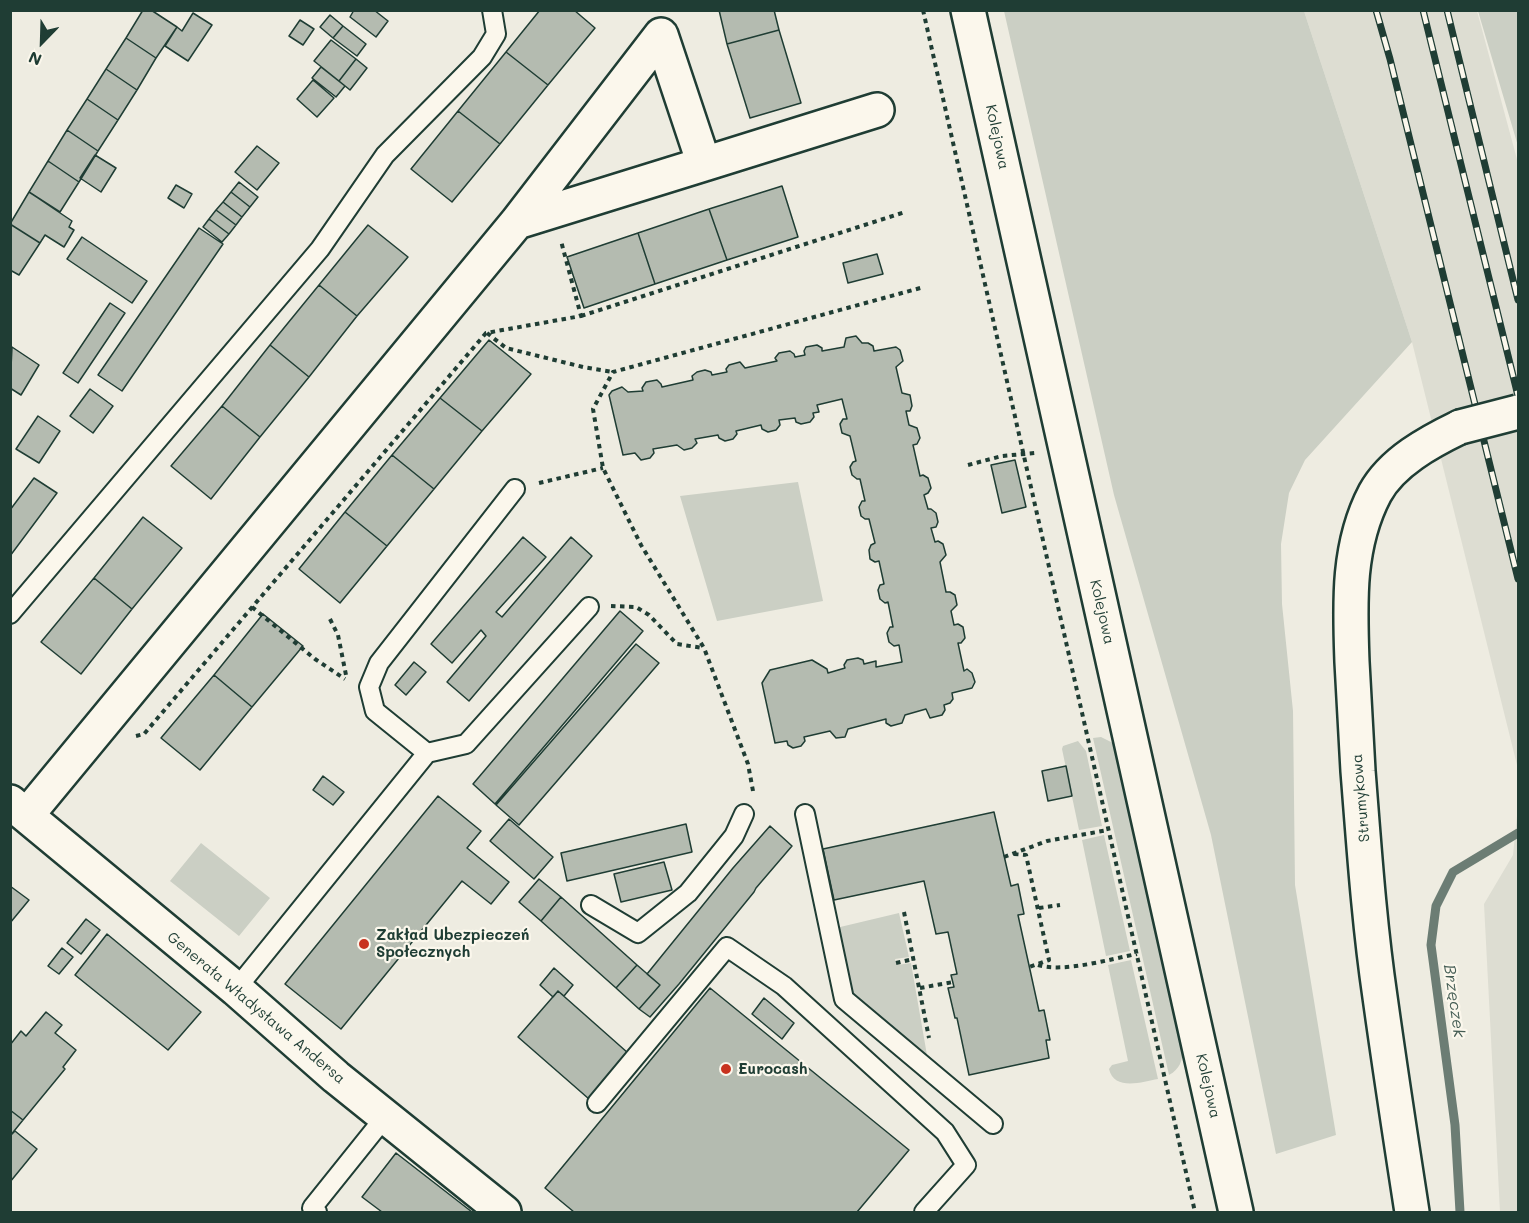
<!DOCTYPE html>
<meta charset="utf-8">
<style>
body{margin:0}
#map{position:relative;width:1529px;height:1223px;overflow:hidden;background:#eeece1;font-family:Mali,sans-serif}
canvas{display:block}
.frame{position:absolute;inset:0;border:12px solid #1f3d34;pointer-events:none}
.north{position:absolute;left:12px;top:12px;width:60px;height:60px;-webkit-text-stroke:4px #fbf7ec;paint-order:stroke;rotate:203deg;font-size:16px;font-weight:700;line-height:24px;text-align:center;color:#1f3d34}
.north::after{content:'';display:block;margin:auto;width:21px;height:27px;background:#1f3d34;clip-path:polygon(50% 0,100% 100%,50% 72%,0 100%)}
</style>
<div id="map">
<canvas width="1529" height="1223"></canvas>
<div class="frame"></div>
<div class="north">N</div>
</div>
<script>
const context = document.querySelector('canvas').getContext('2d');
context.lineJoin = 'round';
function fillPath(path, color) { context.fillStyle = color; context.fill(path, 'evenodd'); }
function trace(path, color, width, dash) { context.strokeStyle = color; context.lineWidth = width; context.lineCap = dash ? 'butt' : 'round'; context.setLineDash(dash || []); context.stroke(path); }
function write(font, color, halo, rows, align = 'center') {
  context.font = font + ' Mali,sans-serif'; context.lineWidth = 4.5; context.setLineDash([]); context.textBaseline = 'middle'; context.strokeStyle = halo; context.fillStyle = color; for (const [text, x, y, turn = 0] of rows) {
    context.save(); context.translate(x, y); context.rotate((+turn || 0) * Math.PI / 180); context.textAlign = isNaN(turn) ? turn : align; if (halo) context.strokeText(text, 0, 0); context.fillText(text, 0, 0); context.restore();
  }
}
fillPath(new Path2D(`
 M 1304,11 L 1477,11 L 1518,163 L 1518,769 L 1412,342 Z
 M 1518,806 L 1518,1212 L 1500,1212 L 1484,904 L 1513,855 Z`), '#ddddd2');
fillPath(new Path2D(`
 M 1004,11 L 1304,11 L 1412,342 L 1305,460 L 1289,493 L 1281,544 L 1282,604 L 1293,711 L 1295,885 L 1336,1135 L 1276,1154 L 1211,835 L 1114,495 Z
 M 1478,11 L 1518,11 L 1518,146 Z
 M 798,482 L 823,601 L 717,621 L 680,496 Z
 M 1101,737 L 1113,743 L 1115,749 L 1183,1050 C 1182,1061 1180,1069 1169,1075 L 1093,738 Z
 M 1078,741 L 1086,751 L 1102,826 L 1079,830 L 1062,749 L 1063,746 Z
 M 1104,835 L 1130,951 L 1106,956 L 1082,840 Z
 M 201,843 L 270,898 L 239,936 L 170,881 Z
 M 899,913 L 909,957 L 895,959 L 897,965 L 911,963 L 928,1061 L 850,995 L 836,928 Z
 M 1131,960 L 1158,1079 C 1142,1082 1114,1091 1109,1069 L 1112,1065 L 1128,1061 L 1108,965 Z`), '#cbcfc4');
trace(new Path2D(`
 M 1460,1212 L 1455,1125 L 1431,945 L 1436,906 L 1453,872 L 1518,833`), '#6c7d74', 9);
const building = new Path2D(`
 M 143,10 L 151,10 L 177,27 L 156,58 L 126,38 Z
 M 354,10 L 374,10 L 388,21 L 376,37 L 350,17 Z
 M 540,10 L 574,10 L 595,28 L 548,85 L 506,52 Z
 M 719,10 L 774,10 L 779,30 L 727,44 Z
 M 193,13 L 212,25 L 188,61 L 165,46 L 177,27 L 182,31 Z
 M 330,15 L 343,26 L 333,38 L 320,27 Z
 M 300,20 L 314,29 L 303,45 L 289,36 Z
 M 343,26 L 366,44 L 357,56 L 333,38 Z
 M 779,30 L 801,103 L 750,118 L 727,44 Z
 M 126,38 L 156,58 L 137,90 L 106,69 Z
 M 331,40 L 356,59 L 339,81 L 314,61 Z
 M 506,52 L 548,85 L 500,144 L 458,111 Z
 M 356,59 L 367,68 L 350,90 L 339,81 Z
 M 321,67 L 345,86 L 336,97 L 312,78 Z
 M 106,69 L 137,90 L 118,120 L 87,99 Z
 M 313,80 L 334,98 L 317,117 L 297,99 Z
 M 87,99 L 118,120 L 98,151 L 67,130 Z
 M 458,111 L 500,144 L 452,202 L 411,169 Z
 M 67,130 L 98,151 L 79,182 L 48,161 Z
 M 257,146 L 279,163 L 257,190 L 235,172 Z
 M 95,155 L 116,168 L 101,192 L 80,178 Z
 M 48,161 L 79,182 L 60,212 L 29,192 Z
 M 239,182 L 258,197 L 250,207 L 231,192 Z
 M 176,185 L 192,194 L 184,208 L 168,198 Z
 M 782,186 L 798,237 L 727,260 L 709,209 Z
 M 29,192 L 72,221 L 69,227 L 74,230 L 64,247 L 45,235 L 40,243 L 10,224 Z
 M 231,192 L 250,207 L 242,217 L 223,202 Z
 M 223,202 L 242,217 L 236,225 L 216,210 Z
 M 709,209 L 727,260 L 655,284 L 638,233 Z
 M 216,210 L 236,225 L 229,234 L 209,219 Z
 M 209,219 L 229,234 L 222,242 L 203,227 Z
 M 10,224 L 40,243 L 19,275 L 10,270 Z
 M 368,225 L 408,257 L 357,316 L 319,285 Z
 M 199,228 L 223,244 L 122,391 L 98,375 Z
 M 638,233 L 655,284 L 584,308 L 567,257 Z
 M 82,237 L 147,281 L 132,303 L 67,259 Z
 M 877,254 L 883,274 L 848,283 L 843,263 Z
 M 319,285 L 357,316 L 309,377 L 270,345 Z
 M 110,303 L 125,313 L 78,383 L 63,373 Z
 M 856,336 L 862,343 L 868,343 L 873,346 L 874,351 L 896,347 L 900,350 L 903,361 L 896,367 L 902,393 L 910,395 L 912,406 L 910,411 L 906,411 L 909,425 L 917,428 L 920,438 L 917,444 L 913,445 L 920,476 L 923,475 L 928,478 L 931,488 L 928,493 L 924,495 L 928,509 L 931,509 L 936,513 L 938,522 L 936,527 L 931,528 L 935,542 L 938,541 L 943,544 L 946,555 L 940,562 L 946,592 L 950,592 L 955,595 L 957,605 L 951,611 L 954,625 L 958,624 L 963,627 L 965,638 L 961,643 L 958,643 L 964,671 L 967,669 L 972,673 L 975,682 L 972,688 L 952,693 L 953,699 L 950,703 L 944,705 L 945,710 L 942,715 L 930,718 L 926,709 L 905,715 L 902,723 L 891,726 L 886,723 L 886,719 L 848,729 L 845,737 L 836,738 L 830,731 L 804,737 L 805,741 L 801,746 L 793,748 L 788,745 L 787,741 L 775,743 L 762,683 L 770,670 L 812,660 L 827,669 L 828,673 L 845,668 L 844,665 L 847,660 L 858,658 L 863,660 L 864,664 L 876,661 L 876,667 L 902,662 L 899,645 L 894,646 L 889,642 L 887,633 L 890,627 L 893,627 L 888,602 L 885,603 L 880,599 L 878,590 L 880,585 L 884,584 L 879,561 L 875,562 L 870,559 L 869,550 L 871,545 L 875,543 L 869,519 L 865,519 L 861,516 L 859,507 L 862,501 L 865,501 L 860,479 L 857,479 L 852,475 L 850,467 L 853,462 L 856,461 L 850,436 L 842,433 L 840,424 L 843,419 L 847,419 L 842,399 L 817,405 L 819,412 L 813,413 L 814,417 L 810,422 L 801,424 L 796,422 L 795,418 L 779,420 L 780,425 L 776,430 L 768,432 L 762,429 L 761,425 L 736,431 L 737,434 L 733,439 L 725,441 L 719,438 L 718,435 L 695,439 L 697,443 L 692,448 L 684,450 L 677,445 L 653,449 L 654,453 L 650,458 L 641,460 L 635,453 L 623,455 L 609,395 L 612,391 L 622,387 L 628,392 L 643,391 L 642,388 L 646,382 L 657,380 L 661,384 L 662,387 L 693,380 L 692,376 L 697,372 L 705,370 L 711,372 L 712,375 L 727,372 L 726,369 L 729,365 L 740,362 L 745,368 L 777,361 L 775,358 L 779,353 L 790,351 L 794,354 L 795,357 L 805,355 L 804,351 L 806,347 L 817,345 L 822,348 L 822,351 L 844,347 L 846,338 Z
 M 489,340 L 531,374 L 482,431 L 440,398 Z
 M 270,345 L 309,377 L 260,437 L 222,406 Z
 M 12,347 L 39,365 L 21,395 L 10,388 Z
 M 90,389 L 113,406 L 93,433 L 70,416 Z
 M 440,398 L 482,431 L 434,489 L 392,455 Z
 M 222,406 L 260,437 L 211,499 L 171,466 Z
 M 38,416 L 60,431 L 39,463 L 16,449 Z
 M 392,455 L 434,489 L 387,546 L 345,512 Z
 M 1015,460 L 1026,507 L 1002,513 L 991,465 Z
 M 34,478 L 57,493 L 10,556 L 10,510 Z
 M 345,512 L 387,546 L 340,603 L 299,569 Z
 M 143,517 L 182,548 L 132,609 L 94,578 Z
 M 523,537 L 546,557 L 496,612 L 502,617 L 571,537 L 592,556 L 469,701 L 447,682 L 486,636 L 481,630 L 452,663 L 431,644 Z
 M 94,578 L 132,609 L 81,674 L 41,642 Z
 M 620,611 L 643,631 L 495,804 L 473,784 Z
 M 263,614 L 303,646 L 252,707 L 214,675 Z
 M 636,644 L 659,663 L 519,825 L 496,805 Z
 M 414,662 L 426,672 L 406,695 L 395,685 Z
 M 214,675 L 252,707 L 200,770 L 161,738 Z
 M 1066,766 L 1072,796 L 1048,801 L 1042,771 Z
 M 323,776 L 344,792 L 333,805 L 313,790 Z
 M 438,796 L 481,831 L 467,848 L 509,882 L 491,904 L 462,881 L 341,1029 L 285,984 Z
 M 994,812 L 1011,886 L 1018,884 L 1024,914 L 1018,915 L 1039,1011 L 1044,1010 L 1050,1040 L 1046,1040 L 1049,1058 L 969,1075 L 957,1018 L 955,1018 L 948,988 L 954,987 L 951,975 L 957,974 L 948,932 L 936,934 L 924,881 L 834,900 L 823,849 Z
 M 509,819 L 553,857 L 534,879 L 490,841 Z
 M 686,824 L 692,852 L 567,881 L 561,853 Z
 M 770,826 L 792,846 L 756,888 L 754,892 L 679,984 L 650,1017 L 639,1009 L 660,985 L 647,974 L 733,868 Z
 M 664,862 L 672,890 L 621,902 L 614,874 Z
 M 539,879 L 561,897 L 541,921 L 519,902 Z
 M 10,886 L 29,900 L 10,923 Z
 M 561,897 L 637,965 L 616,988 L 541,921 Z
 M 86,919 L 100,930 L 81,954 L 67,943 Z
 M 107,934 L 201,1012 L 168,1050 L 75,975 Z
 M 62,948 L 73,957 L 59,974 L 48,966 Z
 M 637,965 L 660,985 L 639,1009 L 616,988 Z
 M 554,968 L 573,985 L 564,996 L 558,991 L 553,997 L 540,985 Z
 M 710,988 L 909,1150 L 857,1212 L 574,1212 L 545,1188 Z
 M 558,991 L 628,1053 L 589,1099 L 518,1037 Z
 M 764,998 L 794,1023 L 782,1039 L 752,1014 Z
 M 46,1012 L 62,1025 L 55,1033 L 76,1050 L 63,1067 L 65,1069 L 23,1120 L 10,1110 L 10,1045 L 21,1031 L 26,1036 Z
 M 10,1110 L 23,1120 L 10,1136 Z
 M 15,1131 L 37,1149 L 10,1182 L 10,1136 Z
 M 396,1153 L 472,1212 L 382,1212 L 362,1197 Z`);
fillPath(building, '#b4bbb0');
trace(building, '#1f3d34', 1.5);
const lane = new Path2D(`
 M 10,614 L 320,249 L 385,155 L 482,57 L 496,34 L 492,10
 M 427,753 L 466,744 L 589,607
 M 805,814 L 844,999 L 993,1124
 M 591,905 L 638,933 L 688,893 L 734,836 L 744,814
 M 236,989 L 427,753 L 375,711 L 369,687 L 379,663 L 515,489
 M 597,1103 L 727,947 L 784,986 L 945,1132 L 966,1165 L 924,1212
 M 317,1212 L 312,1208 L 385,1117`);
const street = new Path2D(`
 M 704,164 L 877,110
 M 10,802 L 236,989 L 336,1077 L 504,1212
 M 27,815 L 517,222 L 661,35 L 704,164 L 517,222
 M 1412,1212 C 1401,1141 1390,1069 1380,997 C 1369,922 1364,846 1358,771 C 1356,735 1354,698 1352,662 C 1350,605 1347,546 1375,493 C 1392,462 1429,442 1460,427`);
const secondary = new Path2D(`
 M 968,10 L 1236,1212`);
trace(lane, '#1f3d34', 22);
trace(street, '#1f3d34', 38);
trace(secondary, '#1f3d34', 38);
trace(new Path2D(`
 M 923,10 L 1195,1212
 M 581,316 L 905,212
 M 487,333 L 506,348 L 583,367 L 613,372
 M 968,465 L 1002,456 L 1035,453
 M 539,483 L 603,468
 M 611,606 L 636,607 L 649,615 L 677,644 L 703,648
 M 252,607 L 315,659 L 345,679
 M 330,619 L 338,635 L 346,675
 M 136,736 L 144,734 L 486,333 L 581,316 L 561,241
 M 753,791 L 748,764 L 704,648 L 641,545 L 603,468 L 593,409 L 613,372 L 924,287
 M 1014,854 L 1026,855 L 1049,960 L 1029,967
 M 1004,857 L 1047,841 L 1108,830
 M 1039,908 L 1060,905
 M 904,912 L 929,1038
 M 896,963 L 914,959
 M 1038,965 C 1064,973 1110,959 1137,954
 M 920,988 L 953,982`), '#1f3d34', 4, [4.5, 4.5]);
trace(lane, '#fbf7ec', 18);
trace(street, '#fbf7ec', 33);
trace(secondary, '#fbf7ec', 33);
const rail = new Path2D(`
 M 1376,10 L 1390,59 L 1518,579
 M 1423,10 L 1518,396
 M 1447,10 L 1518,300`);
trace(rail, '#1f3d34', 7);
trace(rail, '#fbf7ec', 4.5, [14]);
const streetBridge = new Path2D(`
 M 1460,427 L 1518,412`);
trace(streetBridge, '#1f3d34', 38, []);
trace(streetBridge, '#fbf7ec', 33);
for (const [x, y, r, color] of [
 [364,944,6,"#c8321e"],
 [726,1069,6,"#c8321e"]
]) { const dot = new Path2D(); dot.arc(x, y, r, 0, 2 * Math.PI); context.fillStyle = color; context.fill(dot); trace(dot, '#fbf7ec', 2); }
write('15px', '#1f3d34', '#fbf7ec', [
 ["Kolejowa",997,137,78],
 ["Kolejowa",1102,612,77],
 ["Strumykowa",1361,798,-95],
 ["Generała Władysława Andersa",256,1008,40],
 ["Kolejowa",1208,1086,77]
]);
write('bold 15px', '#1f3d34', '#fbf7ec', [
 ["Zakład Ubezpieczeń",376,935],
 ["Społecznych",376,952],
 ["Eurocash",738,1069]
], 'left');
write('italic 16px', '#455d54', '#fbf7ec', [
 ["Brzęczek",1454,1001,82]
]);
</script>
